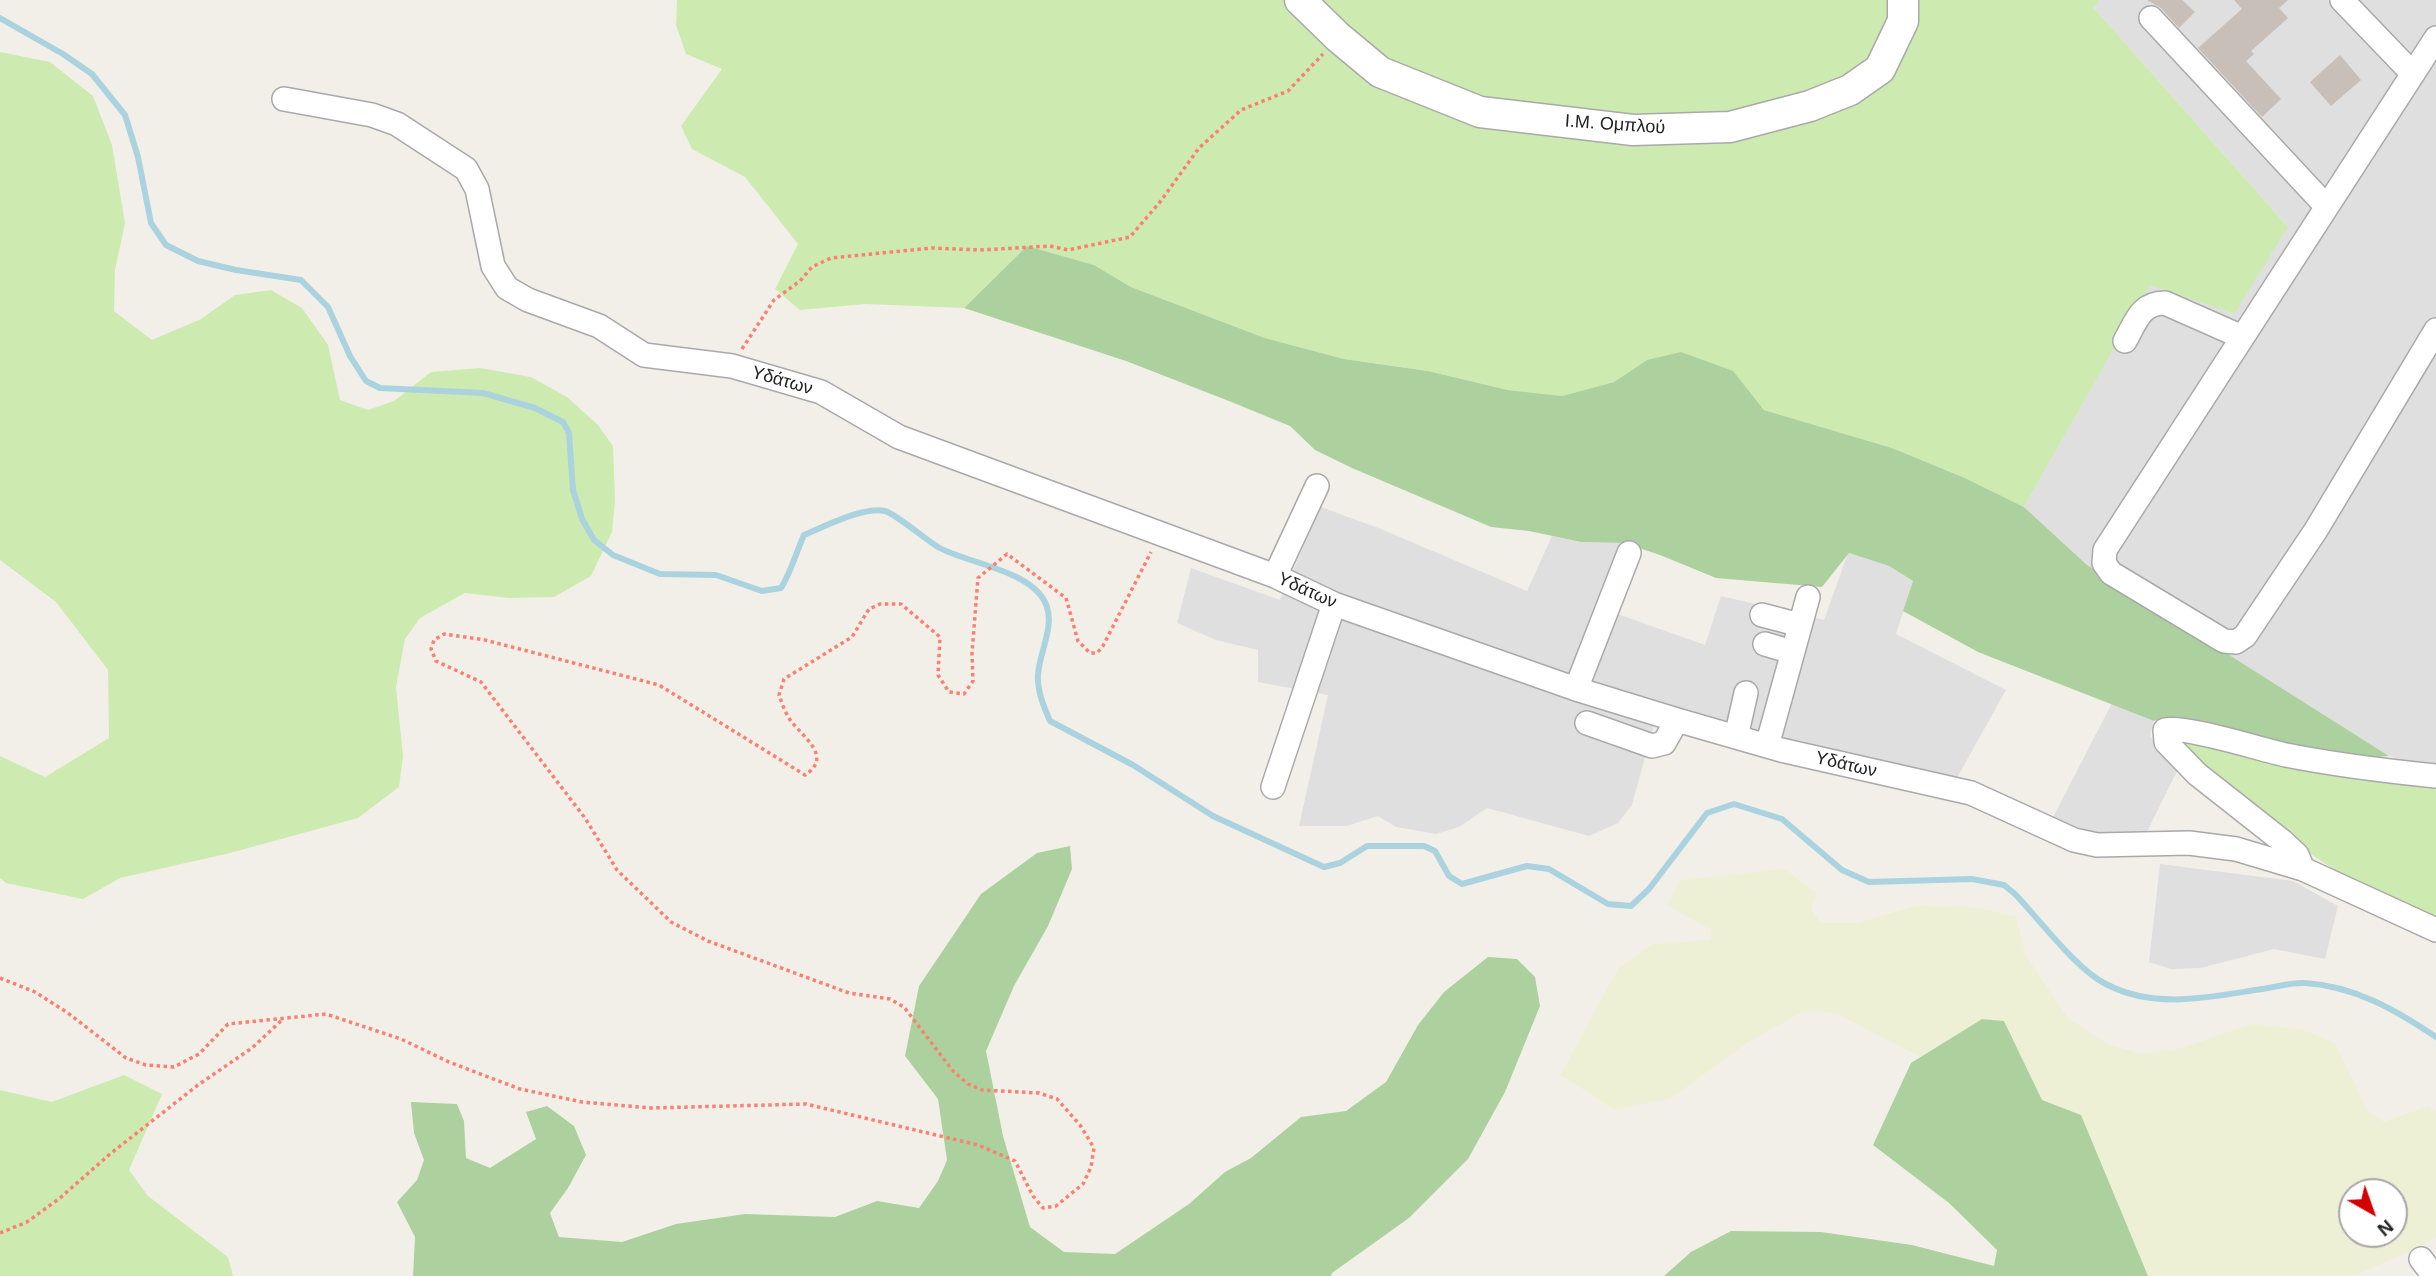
<!DOCTYPE html>
<meta charset="utf-8">
<style>
body{margin:0}
#map{position:relative;width:2436px;height:1276px;overflow:hidden;background:#f2efe9;font-family:Helvetica,sans-serif}
canvas{display:block}
.north{position:absolute;left:2338px;top:1178px;width:70px;height:70px;box-sizing:border-box;background:#fff;border:2px solid #a7a7a7;border-radius:50%;rotate:140deg;font-size:19px;font-weight:700;line-height:28px;text-align:center;color:#222}
.north::after{content:'';display:block;margin:auto;width:24px;height:32px;background:#d40000;clip-path:polygon(50% 0,100% 100%,50% 72%,0 100%)}
</style>
<div id="map">
<canvas width="2436" height="1276"></canvas>
<div class="north">N</div>
</div>
<script>
const context = document.querySelector('canvas').getContext('2d');
context.lineJoin = 'round';
function fillPath(path, color) { context.fillStyle = color; context.fill(path, 'evenodd'); }
function trace(path, color, width, dash) { context.strokeStyle = color; context.lineWidth = width; context.lineCap = dash ? 'butt' : 'round'; context.setLineDash(dash || []); context.stroke(path); }
function write(font, color, halo, rows, align = 'center') {
  context.font = font + ' Helvetica,sans-serif'; context.lineWidth = 6; context.setLineDash([]); context.textBaseline = 'middle'; context.strokeStyle = halo; context.fillStyle = color; for (const [text, x, y, turn = 0] of rows) {
    context.save(); context.translate(x, y); context.rotate((+turn || 0) * Math.PI / 180); context.textAlign = isNaN(turn) ? turn : align; if (halo) context.strokeText(text, 0, 0); context.fillText(text, 0, 0); context.restore();
  }
}
fillPath(new Path2D(`
 M 2100,0 L 2436,0 L 2436,771 L 2389,756 L 2087,565 L 2024,507 L 2150,284 L 2288,227 L 2092,6 Z
 M 1321,507 L 1381,529 L 1527,591 L 1552,536 L 1581,542 L 1624,543 L 1598,607 L 1705,645 L 1721,596 L 1824,620 L 1848,553 L 1889,566 L 1913,581 L 1896,634 L 2006,690 L 1953,785 L 1658,710 L 1632,805 L 1618,823 L 1589,836 L 1487,808 L 1459,827 L 1436,834 L 1396,827 L 1378,816 L 1346,826 L 1299,826 L 1328,695 L 1258,682 L 1258,650 L 1216,640 L 1177,623 L 1191,568 L 1280,600 Z
 M 2112,703 L 2154,721 L 2150,735 L 2161,755 L 2179,767 L 2143,840 L 2073,835 L 2049,825 Z
 M 2160,864 L 2293,881 L 2338,906 L 2325,959 L 2274,949 L 2201,968 L 2171,969 L 2149,962 Z`), '#e0dfdf');
fillPath(new Path2D(`
 M 1785,869 L 1817,893 L 1811,908 L 1821,923 L 1857,923 L 1918,905 L 1972,907 L 2016,916 L 2025,954 L 2068,1018 L 2108,1044 L 2142,1054 L 2182,1048 L 2251,1024 L 2301,1029 L 2335,1043 L 2368,1111 L 2384,1122 L 2428,1106 L 2436,1112 L 2436,1237 L 2426,1244 L 2354,1276 L 2148,1276 L 2081,1116 L 2042,1100 L 2004,1021 L 1982,1019 L 1920,1057 L 1836,1013 L 1803,1012 L 1750,1041 L 1670,1099 L 1614,1109 L 1560,1075 L 1618,969 L 1652,944 L 1711,940 L 1711,930 L 1667,905 L 1680,880 ZM 2352,1192 L 2394,1192 L 2394,1234 L 2352,1234 Z`), '#eef0d5');
fillPath(new Path2D(`
 M 677,0 L 1288,0 L 1337,51 L 1549,131 L 1849,102 L 1914,0 L 2100,0 L 2093,7 L 2288,227 L 2234,314 L 2150,285 L 2024,507 L 1965,478 L 1892,448 L 1764,410 L 1732,371 L 1647,360 L 1614,382 L 1562,396 L 1508,390 L 1428,371 L 1344,359 L 1265,338 L 1131,287 L 1094,265 L 1027,246 L 964,308 L 865,304 L 800,310 L 775,289 L 798,244 L 745,177 L 692,149 L 681,126 L 722,69 L 686,54 L 676,25 Z
 M 1318,0 L 1890,0 L 1890,9 L 1878,44 L 1866,63 L 1841,82 L 1749,112 L 1665,121 L 1496,104 L 1375,54 Z
 M 0,52 L 50,62 L 93,96 L 112,145 L 125,223 L 115,270 L 114,311 L 152,340 L 201,319 L 235,295 L 271,290 L 302,308 L 328,345 L 340,400 L 368,410 L 394,401 L 431,372 L 480,368 L 531,377 L 567,397 L 598,425 L 613,446 L 615,500 L 612,532 L 591,576 L 554,597 L 509,598 L 465,593 L 420,618 L 405,639 L 396,687 L 403,756 L 399,787 L 358,818 L 230,853 L 120,878 L 83,899 L 6,883 L 0,878 L 0,756 L 45,777 L 109,738 L 108,670 L 56,602 L 0,560 Z
 M 2188,744 L 2436,782 L 2436,917 C 2410,903 2382,896 2356,882 C 2300,852 2250,806 2199,767 L 2184,747 Z
 M 124,1075 L 162,1094 L 129,1170 L 148,1196 L 228,1257 L 233,1276 L 0,1276 L 0,1090 L 52,1102 Z`), '#cdebb0');
fillPath(new Path2D(`
 M 1027,246 L 1094,265 L 1131,287 L 1265,338 L 1344,359 L 1428,371 L 1508,390 L 1562,396 L 1614,382 L 1647,360 L 1681,352 L 1733,371 L 1764,410 L 1892,448 L 1965,478 L 2024,507 L 2087,565 L 2389,756 L 2365,758 L 2212,730 L 2171,717 L 2154,721 L 1978,652 L 1903,611 L 1913,581 L 1889,566 L 1849,553 L 1822,587 L 1716,578 L 1660,555 L 1624,543 L 1581,542 L 1529,531 L 1491,527 L 1352,468 L 1315,450 L 1290,426 L 1229,401 L 1126,361 L 964,308 Z
 M 1070,846 L 1072,869 L 1048,926 L 1014,986 L 986,1051 L 1003,1136 L 1030,1227 L 1064,1252 L 1115,1254 L 1189,1204 L 1225,1172 L 1251,1158 L 1301,1117 L 1346,1111 L 1386,1082 L 1418,1025 L 1444,992 L 1488,957 L 1517,959 L 1535,977 L 1540,1006 L 1505,1092 L 1468,1159 L 1409,1218 L 1332,1273 L 1331,1276 L 413,1276 L 415,1237 L 397,1202 L 417,1180 L 424,1160 L 414,1133 L 411,1102 L 457,1104 L 464,1121 L 466,1158 L 490,1168 L 536,1139 L 526,1112 L 547,1106 L 574,1126 L 586,1155 L 568,1188 L 550,1213 L 559,1237 L 622,1242 L 676,1224 L 745,1214 L 835,1217 L 877,1201 L 919,1208 L 938,1181 L 947,1160 L 938,1099 L 905,1056 L 919,986 L 981,894 L 1037,853 Z
 M 1982,1019 L 2004,1021 L 2042,1100 L 2081,1115 L 2148,1276 L 1664,1276 L 1691,1252 L 1731,1231 L 1821,1232 L 1912,1245 L 1994,1266 L 1997,1250 L 1949,1203 L 1873,1145 L 1911,1063 Z`), '#add19e');
trace(new Path2D(`
 M 0,18 L 63,54 L 92,74 L 125,115 L 138,157 L 151,223 L 166,245 L 198,261 L 236,270 L 301,280 L 328,307 L 350,356 L 366,381 L 380,388 L 483,393 L 535,408 L 563,422 L 569,433 L 573,490 L 582,519 L 594,540 L 613,555 L 660,574 L 716,575 L 762,591 L 781,588 C 791,572 796,553 804,535 C 823,527 864,506 885,511 C 896,514 926,540 938,547 C 967,564 1035,570 1047,607 C 1054,628 1039,654 1038,675 C 1037,691 1044,707 1050,721 L 1133,765 L 1213,816 L 1324,867 L 1340,863 L 1367,846 L 1424,846 L 1435,851 L 1449,876 L 1462,884 L 1527,866 L 1549,869 L 1608,904 L 1631,906 L 1649,889 L 1707,813 L 1734,804 L 1782,819 L 1842,870 L 1869,882 L 1972,879 L 2004,885 L 2015,894 C 2039,919 2076,969 2106,984 C 2155,1010 2210,997 2262,989 C 2276,987 2291,982 2305,983 C 2354,986 2396,1010 2436,1037`), '#aad3df', 6);
fillPath(new Path2D(`
 M 2147,0 L 2182,0 L 2195,12 L 2179,28 L 2161,8 Z
 M 2234,0 L 2288,0 L 2279,8 L 2288,18 L 2251,51 L 2254,54 L 2246,61 L 2281,99 L 2262,117 L 2198,48 L 2242,9 Z
 M 2340,55 L 2361,80 L 2331,106 L 2310,82 Z`), '#c7bfb8');
const minor = new Path2D(`
 M 2342,0 L 2413,74
 M 2151,18 L 2326,206
 M 2436,38 L 2105,550 L 2104,563 L 2111,573 L 2224,641 L 2236,642 L 2245,636 L 2316,530 L 2436,330
 M 284,99 L 372,115 L 397,124 L 466,169 L 477,189 L 493,266 L 507,288 L 528,300 L 599,326 L 644,355 L 732,366 L 821,392 L 899,437 L 1275,576 L 1334,604 L 1576,689 L 1677,720 L 1781,750 L 1971,793 L 2074,840 L 2097,845 L 2189,843 L 2236,849 L 2303,869 L 2436,930
 M 2125,341 C 2136,322 2140,303 2165,303 L 2242,337
 M 1275,576 L 1317,486
 M 1762,615 L 1800,625
 M 1765,644 L 1792,652
 M 1576,689 L 1629,553
 M 1587,723 L 1652,746 L 1664,743 L 1677,720
 M 1736,737 L 1746,693
 M 1767,746 L 1808,597
 M 1273,787 L 1334,604
 M 2303,869 L 2297,855 L 2282,841 L 2197,774 L 2166,742 L 2165,730 C 2185,725 2262,750 2286,755 C 2336,765 2386,771 2436,776
 M 2421,1259 L 2434,1276`);
const tertiary = new Path2D(`
 M 1300,0 L 1338,37 L 1380,72 L 1480,112 L 1633,130 L 1730,127 L 1810,106 L 1850,90 L 1880,69 L 1903,21 L 1903,0`);
trace(minor, '#a9a9a9', 26);
trace(tertiary, '#a9a9a9', 33);
trace(new Path2D(`
 M 742,349 L 774,300 L 800,281 L 812,267 L 831,258 L 932,248 L 980,250 L 1050,246 L 1068,250 L 1130,237 L 1160,202 L 1199,148 L 1241,110 L 1288,91 L 1323,54
 M 0,978 L 35,992 L 68,1013 L 126,1058 L 146,1065 L 174,1067 L 199,1054 L 228,1024 L 326,1014 L 401,1039 L 449,1062 L 520,1089 L 582,1102 L 651,1108 L 806,1104 L 978,1145 L 1015,1161 L 1033,1196 L 1043,1208 L 1056,1206 L 1083,1184 L 1091,1167 L 1094,1148 L 1080,1125 L 1057,1099 L 1039,1093 L 982,1090 L 968,1084 L 953,1071 L 904,1007 L 890,999 L 849,993 L 708,941 L 671,922 L 617,870 L 585,818 L 481,682 L 436,661 L 431,649 L 434,640 L 444,634 L 485,640 L 659,685 L 805,775 C 833,757 804,738 791,721 C 785,713 782,703 779,695 L 784,679 L 852,637 L 869,609 L 880,604 L 901,604 L 940,637 L 938,675 L 949,692 L 964,694 L 973,681 L 972,653 L 978,578 L 1007,554 L 1066,598 L 1078,641 L 1090,653 L 1097,653 L 1103,646 L 1151,552
 M 0,1233 L 27,1222 L 60,1198 L 110,1154 L 198,1085 L 252,1048 L 282,1020`), '#fa8072', 3.5, [3.5, 3.5]);
trace(minor, '#fff', 23);
trace(tertiary, '#fff', 30);
write('18px', '#222', '#fff', [
 ["Ι.Μ. Ομπλού",1615,125,4],
 ["Υδάτων",782,381,16],
 ["Υδάτων",1307,591,24],
 ["Υδάτων",1846,765,13]
]);
</script>
